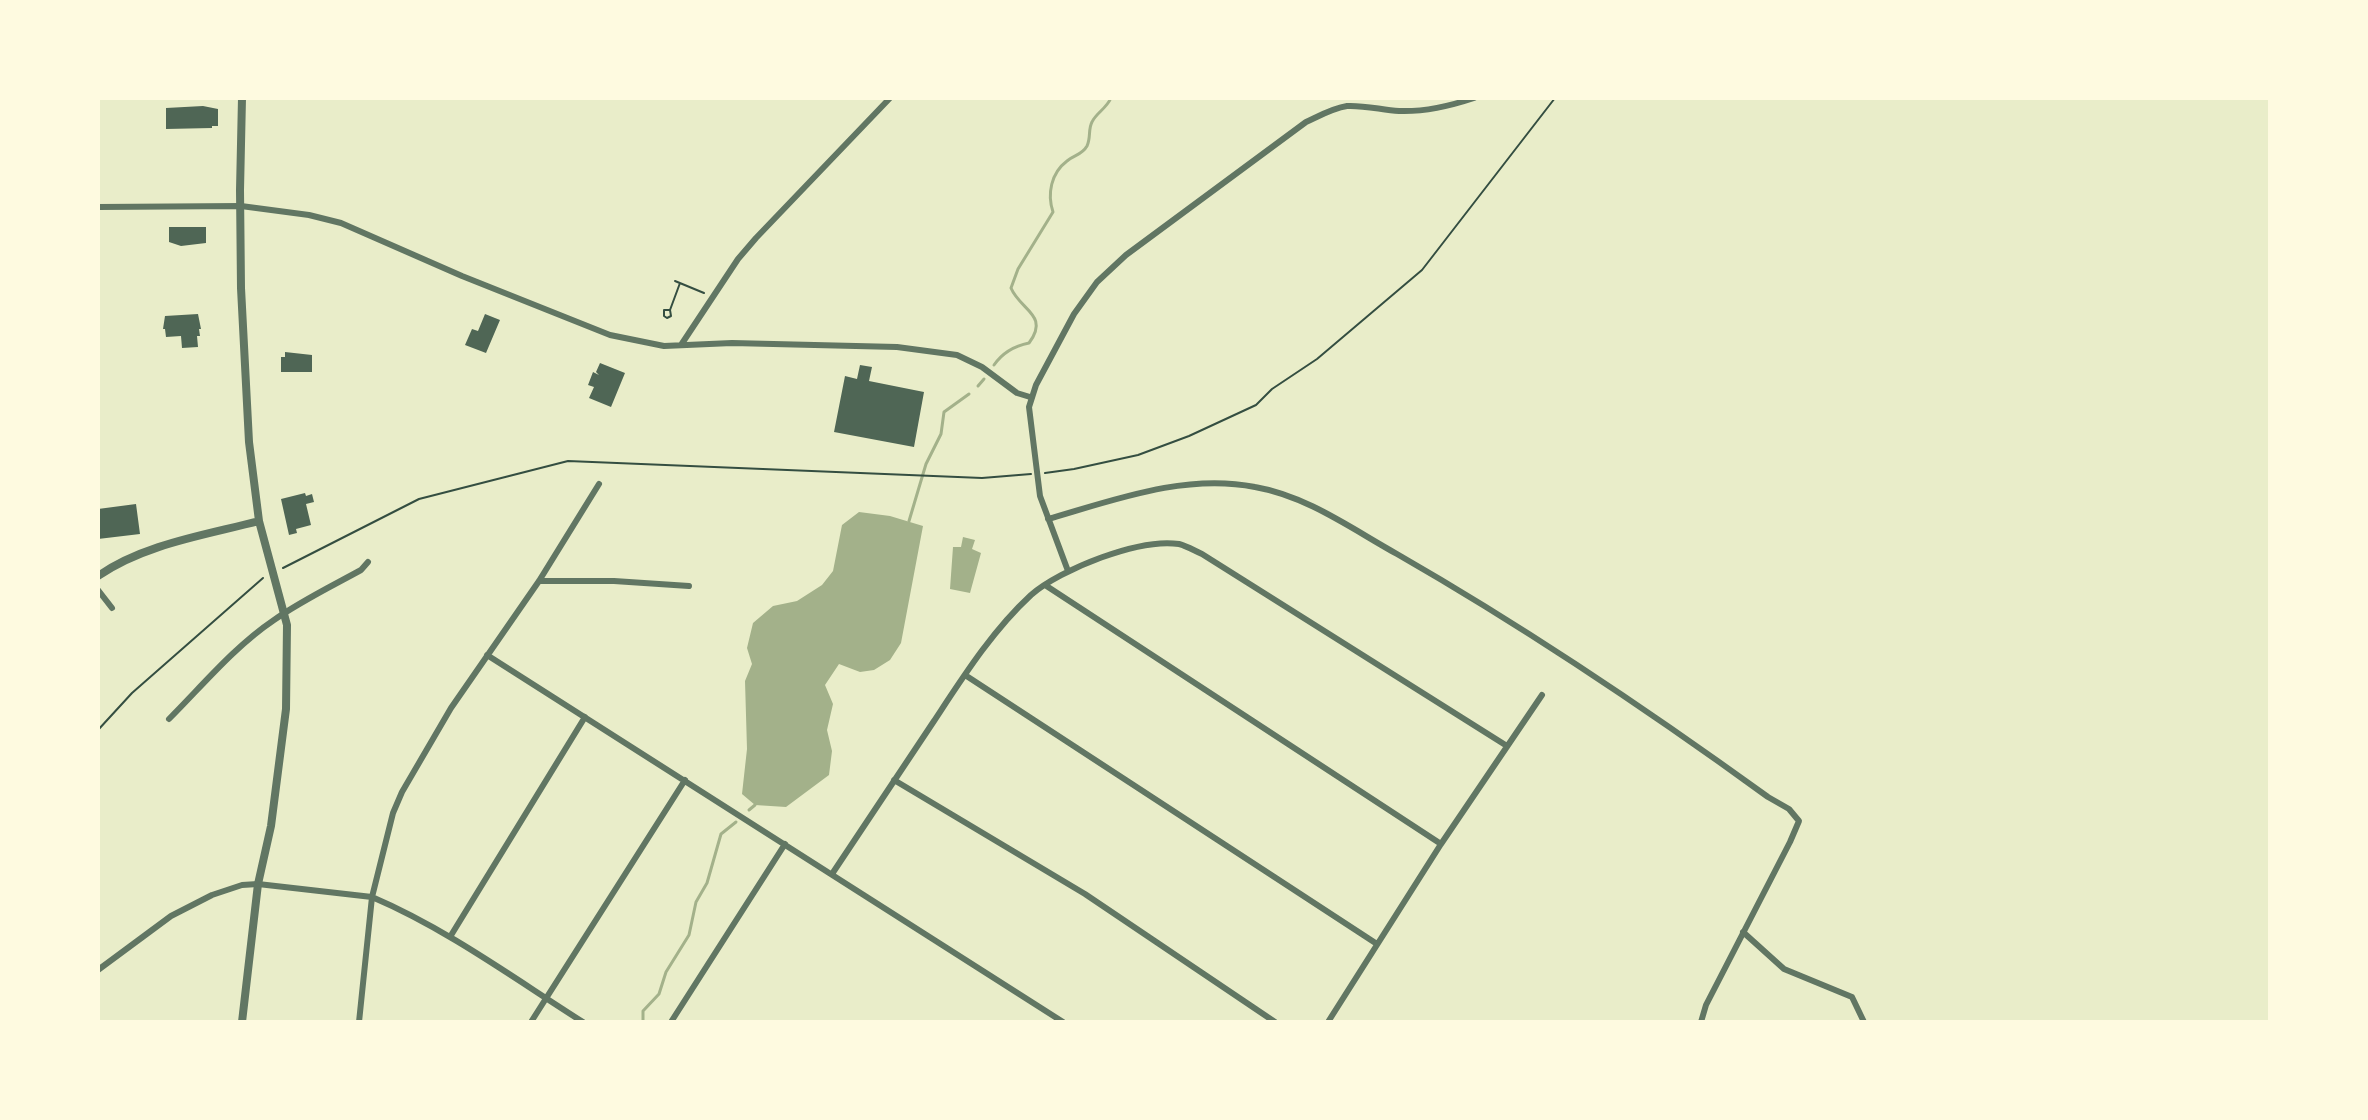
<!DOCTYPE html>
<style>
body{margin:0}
#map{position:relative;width:2368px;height:1120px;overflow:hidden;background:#e9edc9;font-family:"DM Sans",sans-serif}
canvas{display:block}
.frame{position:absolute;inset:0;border:100px solid #fefae0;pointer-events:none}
</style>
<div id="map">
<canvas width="2368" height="1120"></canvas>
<div class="frame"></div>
</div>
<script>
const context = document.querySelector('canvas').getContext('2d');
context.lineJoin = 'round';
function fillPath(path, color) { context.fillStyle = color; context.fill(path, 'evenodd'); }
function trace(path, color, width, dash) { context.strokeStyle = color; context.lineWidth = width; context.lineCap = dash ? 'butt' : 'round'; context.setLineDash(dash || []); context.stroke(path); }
fillPath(new Path2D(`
 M 859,512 L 890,516 L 923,526 L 901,643 L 890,660 L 874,670 L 860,672 L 839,664 L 825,685 L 833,704 L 827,730 L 832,751 L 829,775 L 786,807 L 755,805 L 742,794 L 747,749 L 745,681 L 752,664 L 747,648 L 753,623 L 773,606 L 797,601 L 822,585 L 833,571 L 842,525 Z
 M 963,537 L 975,540 L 972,549 L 981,553 L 970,593 L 950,589 L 953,547 L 961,547 Z`), '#a3b18a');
trace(new Path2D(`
 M 994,365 C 1003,352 1014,346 1029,343 C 1050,315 1020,310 1011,288 L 1018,269 L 1053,212 C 1047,194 1051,173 1067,161 C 1074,155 1082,155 1087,146 C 1091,138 1088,129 1092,122 C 1096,113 1106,109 1111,98
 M 978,386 L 984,379
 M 909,521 L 926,464 L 941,434 L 944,412 L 969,394
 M 749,810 L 755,805
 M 643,1022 L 643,1011 L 659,994 L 666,972 L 689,935 L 696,902 L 707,883 L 721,834 L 736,822`), '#a3b18a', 3);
fillPath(new Path2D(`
 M 203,106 L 218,109 L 218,126 L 212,126 L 212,128 L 166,129 L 166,108 Z
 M 169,227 L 206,227 L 206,243 L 181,246 L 169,242 Z
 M 198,314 L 201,329 L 199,329 L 200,336 L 197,336 L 198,347 L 182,348 L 181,336 L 166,337 L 165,329 L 163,329 L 165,316 Z
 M 485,314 L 500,320 L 486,353 L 465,345 L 472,329 L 478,331 Z
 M 285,352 L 312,355 L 312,372 L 281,372 L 281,357 L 285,357 Z
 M 600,363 L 625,373 L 611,407 L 589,398 L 594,387 L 588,385 L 593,372 L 599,375 L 596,372 Z
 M 860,365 L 872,367 L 869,381 L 924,392 L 914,447 L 834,432 L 845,376 L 857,379 Z
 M 305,493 L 306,496 L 312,494 L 314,502 L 306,504 L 311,525 L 296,529 L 297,533 L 289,535 L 281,499 Z
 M 136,504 L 140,534 L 98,539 L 98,509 Z`), '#4f6655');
trace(new Path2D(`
 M 675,281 L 704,293
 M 670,310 L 664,310 L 664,316 L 667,318 L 671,316 L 670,310 L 680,283
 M 1045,473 L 1074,469 L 1138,455 L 1189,436 L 1256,405 L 1272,389 L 1317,359 L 1422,270 L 1555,98
 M 283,568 L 419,499 L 568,461 L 982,478 L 1031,474
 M 98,730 L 132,693 L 263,578`), '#344e41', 2);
trace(new Path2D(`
 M 98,207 L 241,206 L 309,215 L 341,223 L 462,276 L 610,335 L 664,346 L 732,343 L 897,347 L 957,355 L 982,367 L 1017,393 L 1030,397
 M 681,345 L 738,259 L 756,238 L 890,98
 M 1048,519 C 1114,500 1185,473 1255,487 C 1307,496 1352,529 1397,554 C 1526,628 1648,710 1768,797 L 1789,809 L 1799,821 L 1790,842 L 1706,1005 L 1701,1022
 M 1068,571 L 1040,496 L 1029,407 L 1036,385 L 1074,314 L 1097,282 L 1126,255 L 1306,122 C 1319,116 1333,108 1347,106 C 1364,105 1382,110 1399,111 C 1424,112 1450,106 1474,98
 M 539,581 L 614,581 L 689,586
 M 1045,585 L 1441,844
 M 98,590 L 112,608
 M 487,655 L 1063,1022
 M 965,675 L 1377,944
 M 169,719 C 203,685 234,647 274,620 C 301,601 332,586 361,570 L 368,562
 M 894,780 L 1085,894 L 1275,1022
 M 832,874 C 866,823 900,772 934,721 C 963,677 992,631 1031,595 C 1061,569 1139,538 1179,544 C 1187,546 1195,551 1202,554 L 1507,746
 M 1743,932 L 1784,969 L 1852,997 L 1864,1022
 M 450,937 L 585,717
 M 98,970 L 171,916 L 212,895 L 242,885 L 258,884 L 372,897 C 447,929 515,979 583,1022
 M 359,1022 L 372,897 L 393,813 L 402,792 L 451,708 L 539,581 L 599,484
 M 531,1022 L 685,780
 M 671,1022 L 785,844
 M 1328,1022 L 1441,844 L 1542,695`), '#617663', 6);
trace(new Path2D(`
 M 98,576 C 144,544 206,535 259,521
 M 242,1022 L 258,884 L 271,826 L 286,709 L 287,625 L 259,521 L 249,442 L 241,288 L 240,190 L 242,98`), '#617663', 8);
</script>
